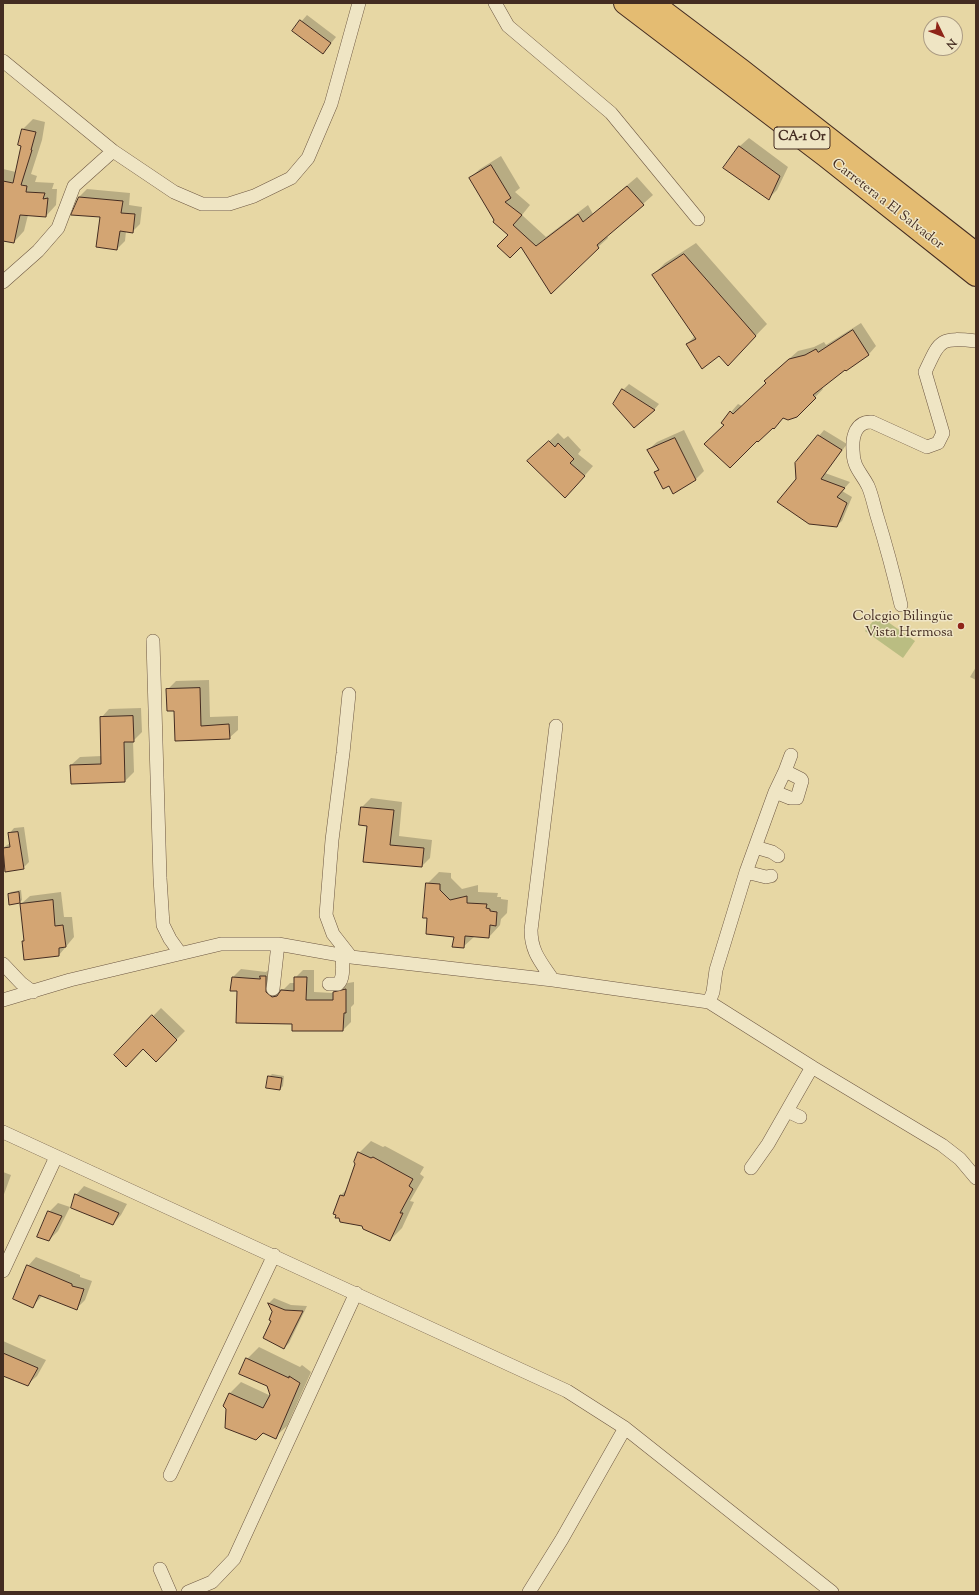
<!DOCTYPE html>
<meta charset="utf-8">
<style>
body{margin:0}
#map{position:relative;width:979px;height:1595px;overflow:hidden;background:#e7d7a4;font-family:"Sorts Mill Goudy",serif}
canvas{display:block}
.frame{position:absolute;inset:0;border:4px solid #442c21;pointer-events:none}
.north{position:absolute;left:923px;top:16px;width:40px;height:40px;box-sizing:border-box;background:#efe5c4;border:1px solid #ab9b83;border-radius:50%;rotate:133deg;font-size:11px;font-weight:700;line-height:16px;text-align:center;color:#442c21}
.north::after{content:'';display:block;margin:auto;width:14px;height:18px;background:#8f2418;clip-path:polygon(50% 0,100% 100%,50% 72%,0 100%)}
</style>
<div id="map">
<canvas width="979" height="1595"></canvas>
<div class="frame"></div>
<div class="north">N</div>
</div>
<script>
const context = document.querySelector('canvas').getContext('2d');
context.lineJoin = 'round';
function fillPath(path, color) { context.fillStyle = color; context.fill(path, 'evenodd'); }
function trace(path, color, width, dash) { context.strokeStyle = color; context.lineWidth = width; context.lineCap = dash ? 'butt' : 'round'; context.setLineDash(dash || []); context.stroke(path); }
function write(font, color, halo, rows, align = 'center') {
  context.font = font + ' "Sorts Mill Goudy",serif'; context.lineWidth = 3; context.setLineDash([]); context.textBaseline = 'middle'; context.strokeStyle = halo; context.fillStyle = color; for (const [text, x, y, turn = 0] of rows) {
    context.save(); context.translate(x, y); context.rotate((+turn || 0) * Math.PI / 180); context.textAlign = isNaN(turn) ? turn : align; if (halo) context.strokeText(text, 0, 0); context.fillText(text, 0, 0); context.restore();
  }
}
fillPath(new Path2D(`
 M 878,615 L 915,641 L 903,658 L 865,631 Z`), '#babd82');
fillPath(new Path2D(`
 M 307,15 L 336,37 L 323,53 L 294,30 Z
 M 33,119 L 45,122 L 42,140 L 31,174 L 37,176 L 35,182 L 54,183 L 52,189 L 57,189 L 56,205 L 46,216 L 28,215 L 24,231 L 14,242 L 3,240 L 3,169 L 16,172 L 22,145 L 23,129 Z
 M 749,138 L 788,167 L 777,190 L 769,198 L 724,168 L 740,146 Z
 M 501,156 L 520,188 L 515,192 L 530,205 L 522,215 L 546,237 L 588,205 L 593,214 L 637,177 L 653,195 L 607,236 L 608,238 L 598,247 L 522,246 L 496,220 L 470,178 L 480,169 Z
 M 87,189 L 130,193 L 129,205 L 142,207 L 140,224 L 132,232 L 126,231 L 125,241 L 117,249 L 101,216 L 79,197 Z
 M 696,243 L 767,324 L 739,353 L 687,344 L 695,336 L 653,275 L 665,263 Z
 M 861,323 L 876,346 L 869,354 L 847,370 L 846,368 L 821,387 L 823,389 L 797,416 L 784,417 L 774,428 L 725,425 L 731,412 L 738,404 L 742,406 L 767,383 L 765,381 L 773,373 L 798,351 L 814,347 L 824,342 L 826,345 Z
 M 629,384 L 659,404 L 654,410 L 614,404 L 623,390 Z
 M 684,430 L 704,471 L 696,479 L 670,484 L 655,472 L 659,468 L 648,450 L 657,442 Z
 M 824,430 L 847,444 L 825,473 L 850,482 L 842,491 L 852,497 L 842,521 L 836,526 L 797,480 L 819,436 Z
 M 558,433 L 564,439 L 568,436 L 581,450 L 578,454 L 593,466 L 574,488 L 537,453 Z
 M 976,667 L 976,680 L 970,677 Z
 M 209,680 L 210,717 L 238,716 L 238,730 L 229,738 L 176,740 L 175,710 L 167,690 L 176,681 Z
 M 141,708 L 142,732 L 133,741 L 134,772 L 125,781 L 71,765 L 80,757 L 102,756 L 101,718 L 109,709 Z
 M 371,798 L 402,802 L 399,836 L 432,840 L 430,858 L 422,866 L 364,861 L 368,825 L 362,807 Z
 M 24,827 L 29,862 L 23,868 L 5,871 L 3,848 L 10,843 L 9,834 L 14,828 Z
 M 439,872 L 451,873 L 451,878 L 462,889 L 478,885 L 478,892 L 498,893 L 497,897 L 501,897 L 501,899 L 508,900 L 507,913 L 501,919 L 500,925 L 489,937 L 475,936 L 463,947 L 455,936 L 428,917 L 427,884 Z
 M 21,890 L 22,900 L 20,902 L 9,894 L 11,892 Z
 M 61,892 L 64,917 L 72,917 L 74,937 L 59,955 L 23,942 L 25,940 L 21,904 L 30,896 Z
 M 241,969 L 266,972 L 269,969 L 273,984 L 280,989 L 284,989 L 290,983 L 295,983 L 295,978 L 303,970 L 314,970 L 314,992 L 333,993 L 342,984 L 354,982 L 354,1004 L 351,1007 L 351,1022 L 343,1030 L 293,1023 L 238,990 L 233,977 Z
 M 161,1008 L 185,1031 L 156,1060 L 143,1048 L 115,1055 Z
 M 272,1074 L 284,1076 L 283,1086 L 280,1089 L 269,1077 Z
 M 371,1141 L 383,1147 L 385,1146 L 424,1167 L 420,1174 L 424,1177 L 410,1201 L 414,1202 L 402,1228 L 390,1240 L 341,1195 L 347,1189 L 359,1153 Z
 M 3,1172 L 11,1175 L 3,1197 Z
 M 84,1186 L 127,1204 L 121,1215 L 113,1224 L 76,1195 Z
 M 58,1203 L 70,1207 L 58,1231 L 49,1240 L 49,1212 Z
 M 36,1257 L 80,1275 L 80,1277 L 92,1281 L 85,1300 L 76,1309 L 43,1295 L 33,1306 L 28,1266 Z
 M 274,1298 L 291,1305 L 307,1306 L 289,1343 L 284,1348 L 272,1321 L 273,1312 L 269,1303 Z
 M 3,1341 L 46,1360 L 37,1376 L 28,1384 L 3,1375 Z
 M 259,1347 L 300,1367 L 302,1365 L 311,1372 L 287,1426 L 275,1437 L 224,1406 L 230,1393 L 241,1382 L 271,1396 L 268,1386 L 247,1359 Z`), '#0003');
const building = new Path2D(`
 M 300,20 L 331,43 L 323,54 L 292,31 Z
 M 22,129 L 36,132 L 31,150 L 32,150 L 21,185 L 27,186 L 26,192 L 45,193 L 43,199 L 48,198 L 46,217 L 20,215 L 14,243 L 3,241 L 3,181 L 13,183 L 21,146 L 18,145 Z
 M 739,146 L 780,176 L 769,200 L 723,168 Z
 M 491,165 L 511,198 L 505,202 L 522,215 L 513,225 L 536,246 L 578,214 L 583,222 L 627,186 L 644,205 L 597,245 L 599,248 L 551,294 L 521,247 L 510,258 L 497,246 L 508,235 L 493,222 L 494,220 L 469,178 Z
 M 79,197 L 123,201 L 121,213 L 135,214 L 133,233 L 120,231 L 117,250 L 96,247 L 100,217 L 71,215 Z
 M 684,254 L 756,336 L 728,366 L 719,356 L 702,369 L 686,344 L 696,339 L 652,275 Z
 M 853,330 L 869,355 L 846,371 L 845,370 L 813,395 L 816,398 L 797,417 L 788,420 L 783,418 L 774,429 L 773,428 L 758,442 L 757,441 L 730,468 L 704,444 L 724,425 L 721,423 L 730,411 L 733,414 L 766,383 L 764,381 L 789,359 L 805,355 L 816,349 L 818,352 Z
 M 622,389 L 655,410 L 634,428 L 613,404 Z
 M 818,435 L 842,450 L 821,479 L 845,488 L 837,497 L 847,503 L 837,527 L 809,524 L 777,502 L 796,479 L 795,463 Z
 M 675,438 L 696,480 L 673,494 L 669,486 L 663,489 L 654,472 L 659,470 L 647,450 Z
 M 549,441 L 555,447 L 558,443 L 574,459 L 570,463 L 585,476 L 565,498 L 527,461 Z
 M 200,688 L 201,726 L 229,724 L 230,739 L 175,741 L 174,711 L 167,711 L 166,689 Z
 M 133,716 L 134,742 L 124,742 L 125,782 L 71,784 L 70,765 L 101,764 L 100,717 Z
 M 361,807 L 394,810 L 390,845 L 424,848 L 422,867 L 363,862 L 367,826 L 359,825 Z
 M 18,832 L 24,869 L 5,872 L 3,848 L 10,847 L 8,833 Z
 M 426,883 L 440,884 L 440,890 L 450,900 L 467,896 L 467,903 L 487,904 L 486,908 L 490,909 L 490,911 L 497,912 L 496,926 L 490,925 L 489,938 L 465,936 L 464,948 L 452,947 L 454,937 L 426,934 L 427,918 L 423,918 Z
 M 19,892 L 20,903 L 9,905 L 8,894 Z
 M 53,900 L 55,926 L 63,925 L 66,947 L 59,948 L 59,956 L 24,960 L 22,941 L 24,941 L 20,904 Z
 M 260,976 L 266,976 L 266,992 L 272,997 L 277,996 L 281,990 L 294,991 L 294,977 L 307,977 L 306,1000 L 333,1000 L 333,992 L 346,989 L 346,1013 L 344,1013 L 343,1031 L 292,1031 L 292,1024 L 236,1023 L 237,991 L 230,991 L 232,977 L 260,979 Z
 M 152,1015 L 177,1040 L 156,1062 L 143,1049 L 126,1067 L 114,1055 Z
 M 268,1076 L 282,1078 L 280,1090 L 266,1088 Z
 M 358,1152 L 371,1158 L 373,1157 L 413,1179 L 409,1186 L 413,1189 L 400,1213 L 403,1213 L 390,1241 L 363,1229 L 362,1226 L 340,1222 L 339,1218 L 335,1218 L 336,1215 L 333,1214 L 340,1195 L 344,1196 L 355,1164 L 354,1162 Z
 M 75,1194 L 119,1213 L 113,1225 L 71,1208 Z
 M 48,1211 L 62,1216 L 49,1241 L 37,1237 Z
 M 27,1265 L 72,1284 L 72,1286 L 84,1289 L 77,1310 L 39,1295 L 33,1308 L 13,1299 Z
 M 268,1303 L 285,1310 L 303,1311 L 284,1349 L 263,1338 L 271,1321 L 269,1320 L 272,1312 Z
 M 3,1353 L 38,1368 L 28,1386 L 3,1376 Z
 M 246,1358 L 289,1378 L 289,1376 L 300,1383 L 276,1439 L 263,1433 L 256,1440 L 225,1428 L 226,1409 L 223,1406 L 229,1393 L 263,1408 L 270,1395 L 267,1386 L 239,1374 Z`);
fillPath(building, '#d3a573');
trace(building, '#442c21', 1);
const minor = new Path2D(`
 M 495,3 L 508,26 L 611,113 L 698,219
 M 3,61 L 113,151 L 174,192 L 202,204 L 229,204 L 254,196 L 291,178 L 308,158 L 331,104 L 359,3
 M 3,282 L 38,251 L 58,228 L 74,186 L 113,151
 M 901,605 C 894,575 886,545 877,516 C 874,506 872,495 868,486 C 861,472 853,468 853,450 C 852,436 856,421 872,422 L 927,447 L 938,443 L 943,433 L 925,372 C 940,340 939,337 976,341
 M 153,641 L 160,878 L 163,925 L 170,939 L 180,953
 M 349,694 L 343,753 L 332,840 L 326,915 L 333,934 L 351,957
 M 775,792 L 790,798 L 797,798 L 802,781 L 801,779 L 785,771
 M 755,847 L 772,852 L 778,856
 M 746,872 L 766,877 L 771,876
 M 3,964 L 21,983 L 33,992
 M 553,980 C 541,962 531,952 531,930 L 556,726
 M 329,984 L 338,984 C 345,978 342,963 342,954
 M 273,989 L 278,944
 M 3,1000 L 70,980 L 221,944 L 278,944 L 351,957 L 553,980 L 709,1002 L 812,1067 L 942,1145 L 960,1159 L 976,1178
 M 709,1002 L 713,992 L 716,970 L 746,872 L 775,792 L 785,771 L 791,755
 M 787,1111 L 800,1117
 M 3,1132 L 567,1391 L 625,1428 L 832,1592
 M 751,1168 L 768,1144 L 812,1067
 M 3,1271 L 56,1157
 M 170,1475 L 274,1255
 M 160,1569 L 170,1592
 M 188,1592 L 212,1582 L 234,1559 L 356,1293
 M 529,1592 L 562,1539 L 625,1428`);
const trunk = new Path2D(`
 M 625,3 L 826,156 L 976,275
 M 652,3 L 741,70 L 976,254`);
trace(minor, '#6d5742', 14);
trace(trunk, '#442c21', 24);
trace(minor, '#efe5c4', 13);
trace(trunk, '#e4bc72', 22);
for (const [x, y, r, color] of [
 [961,626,4,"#8f2418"]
]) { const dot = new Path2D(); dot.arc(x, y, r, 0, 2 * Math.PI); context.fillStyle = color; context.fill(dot); trace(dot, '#efe5c4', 1.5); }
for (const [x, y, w] of [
 [802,138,56]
]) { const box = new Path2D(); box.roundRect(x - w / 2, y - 11, w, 22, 3); context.fillStyle = '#efe5c4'; context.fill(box); trace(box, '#442c21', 1); }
write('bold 13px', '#442c21', null, [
 ["CA-1 Or",802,138]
]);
write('14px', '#442c21', '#efe5c4', [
 ["Carretera a El Salvador",887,205,38]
]);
write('14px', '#442c21', '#efe5c4', [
 ["Colegio Bilingüe",953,618],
 ["Vista Hermosa",953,634]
], 'right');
</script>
